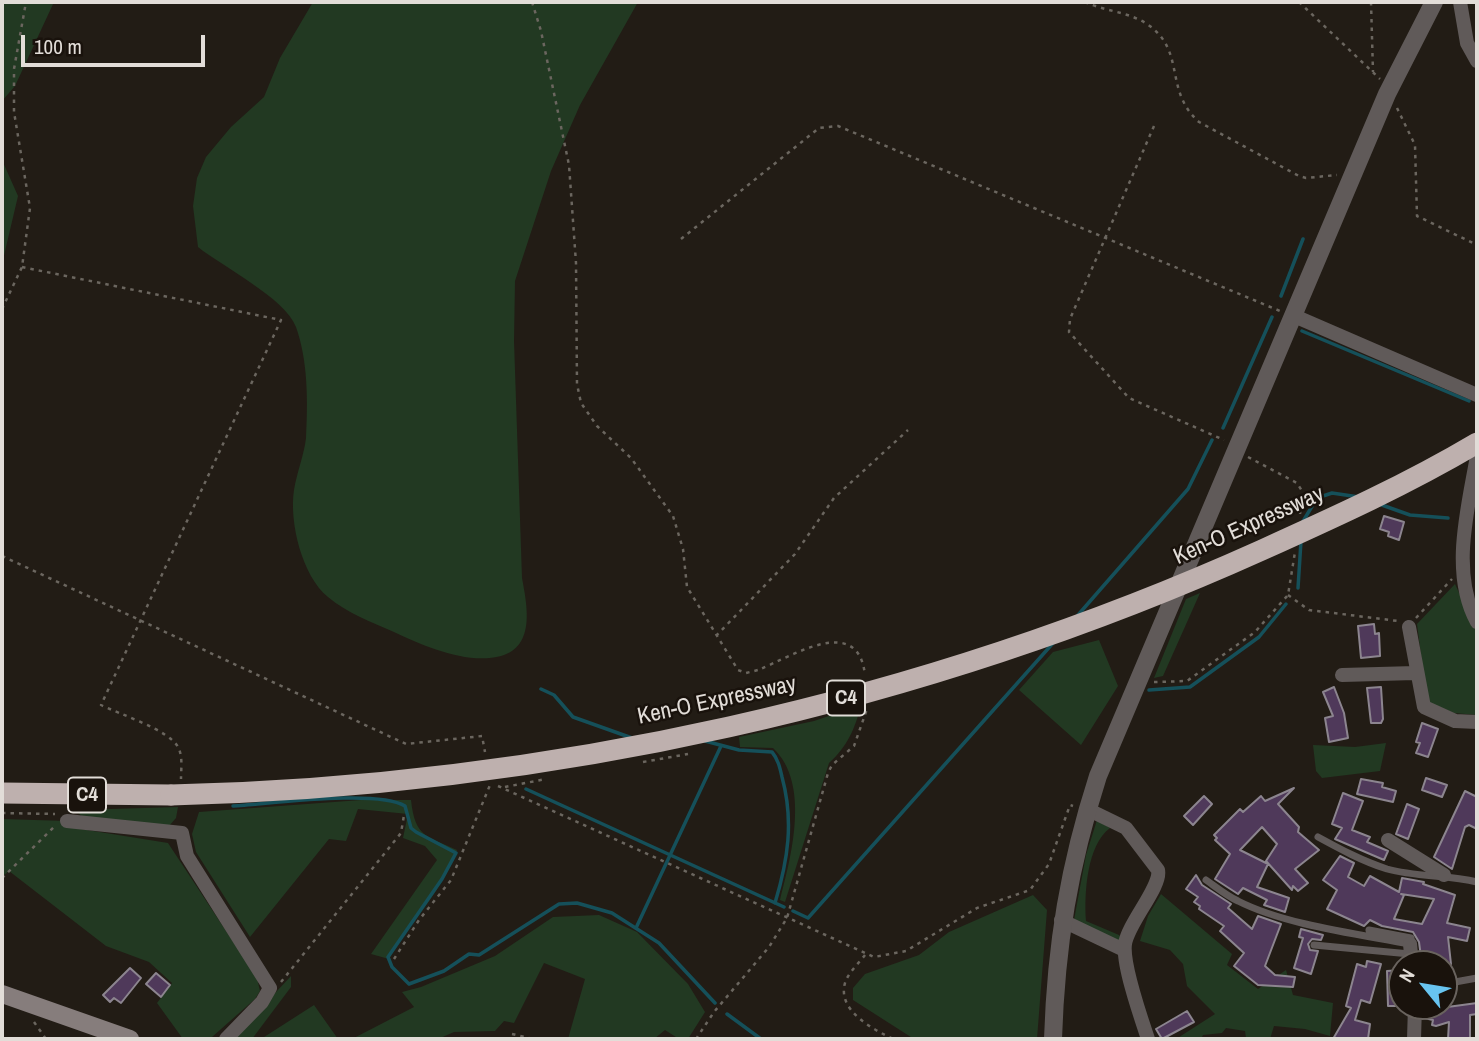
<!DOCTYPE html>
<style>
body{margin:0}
#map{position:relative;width:1479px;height:1041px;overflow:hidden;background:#221c15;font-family:"Archivo Narrow",sans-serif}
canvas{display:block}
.frame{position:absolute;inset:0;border:4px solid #e2ddd8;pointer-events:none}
.north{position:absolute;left:1388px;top:950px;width:70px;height:70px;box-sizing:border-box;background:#19120c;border:2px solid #69635e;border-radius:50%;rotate:300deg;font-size:19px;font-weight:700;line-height:28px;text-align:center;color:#e2ddd8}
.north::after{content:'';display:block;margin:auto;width:24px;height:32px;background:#68c4f0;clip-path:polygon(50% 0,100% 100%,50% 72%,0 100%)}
.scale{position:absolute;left:21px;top:35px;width:184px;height:32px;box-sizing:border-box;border:4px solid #e2ddd8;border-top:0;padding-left:9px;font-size:21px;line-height:24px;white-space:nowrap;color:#e2ddd8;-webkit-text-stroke:5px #19120c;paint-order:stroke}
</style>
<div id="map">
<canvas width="1479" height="1041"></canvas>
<div class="frame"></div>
<div class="north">N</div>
<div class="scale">100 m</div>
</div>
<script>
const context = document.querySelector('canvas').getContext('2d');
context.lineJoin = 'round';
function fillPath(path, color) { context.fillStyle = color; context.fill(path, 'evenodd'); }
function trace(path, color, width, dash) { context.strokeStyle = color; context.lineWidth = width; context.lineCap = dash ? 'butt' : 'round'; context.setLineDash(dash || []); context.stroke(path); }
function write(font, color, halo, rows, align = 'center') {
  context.font = font + ' "Archivo Narrow",sans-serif'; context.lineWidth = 5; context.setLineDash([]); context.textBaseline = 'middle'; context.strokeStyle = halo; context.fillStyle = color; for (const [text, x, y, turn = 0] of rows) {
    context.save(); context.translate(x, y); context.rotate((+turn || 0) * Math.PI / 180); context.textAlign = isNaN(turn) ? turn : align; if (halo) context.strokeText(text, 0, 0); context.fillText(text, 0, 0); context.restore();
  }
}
fillPath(new Path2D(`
 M 2,2 L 54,2 L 15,86 L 2,101 Z
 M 313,2 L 638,2 L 580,105 L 551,171 L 515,281 L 514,341 L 522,578 C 527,605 536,646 501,656 C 467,665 424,646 394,632 C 371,622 347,613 328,597 C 302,576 289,522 294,490 C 297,472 304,455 306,438 C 308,401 308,361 296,327 C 285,298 223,267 198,247 L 193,206 L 197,178 L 206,157 L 231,127 L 264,97 L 280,58 Z
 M 2,160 L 18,196 L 2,264 Z
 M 1455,584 L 1477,632 L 1477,715 L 1454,713 L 1427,702 L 1417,624 Z
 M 1200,593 L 1163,676 L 1154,678 L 1186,599 Z
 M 1099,640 L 1118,686 L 1081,745 L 1019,690 L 1053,652 Z
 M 861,705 C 855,729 847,747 829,763 L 785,902 L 780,900 C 791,857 811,784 773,748 L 740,747 L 739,737 L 814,721 Z
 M 1386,743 L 1380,771 L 1322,778 L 1316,771 L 1313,745 L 1355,747 Z
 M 361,800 L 411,800 C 415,837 426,836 457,850 C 442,891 411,922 389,959 L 371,954 L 437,860 L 425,846 L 403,838 L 408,814 L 358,809 L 346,841 L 329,839 L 250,937 L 196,852 L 192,834 L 199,812 Z
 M 178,807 L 176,818 L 169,826 L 83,818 L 76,810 Z
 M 2,819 L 67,821 L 62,826 L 168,843 L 257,978 L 260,991 L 255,999 L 212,1037 L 183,1039 L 157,1003 L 172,983 L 149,962 L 106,946 L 9,871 L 2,877 Z
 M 1097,820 L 1110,828 C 1087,845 1084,893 1086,921 L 1119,935 L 1122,938 L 1116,943 L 1074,920 L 1086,855 Z
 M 1161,894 L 1232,954 L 1227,965 L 1258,989 L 1286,970 L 1293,995 L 1333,1003 L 1330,1036 L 1305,1029 L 1274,1026 L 1270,1039 L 1246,1038 L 1245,1031 L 1226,1028 L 1222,1033 L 1203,1035 L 1201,1039 L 1176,1039 L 1215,1014 L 1187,986 L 1183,964 L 1170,950 L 1140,941 L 1148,916 Z
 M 1033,895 L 1047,910 L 1037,1039 L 914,1039 L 853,1000 L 853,988 L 865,974 L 919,955 L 949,932 Z
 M 599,915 L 637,932 L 688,984 L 705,1012 L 688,1039 L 679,1039 L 665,1030 L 654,1039 L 568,1039 L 585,979 L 544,963 L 514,1023 L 504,1021 L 495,1031 L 454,1032 L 438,1039 L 352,1039 L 414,1007 L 402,992 L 421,987 L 495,956 L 553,917 Z
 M 291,976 L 291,987 L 252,1039 L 232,1039 Z
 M 314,1005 L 338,1039 L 261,1039 Z`), '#223922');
trace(new Path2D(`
 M 1281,296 L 1303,239
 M 1302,331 L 1469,401
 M 1223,428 L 1272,317
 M 1379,504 L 1410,515 L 1448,518
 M 1302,523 L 1317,498 L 1332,493 L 1359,497
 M 1477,543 L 1477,594
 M 1298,588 L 1301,541
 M 1078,615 L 1188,489 L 1212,440
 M 541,689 L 554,695 L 573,717 L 632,738
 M 1149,690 L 1190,687 L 1259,637 L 1286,604
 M 705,741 L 739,750 L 772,752 C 778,759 780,768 782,777 C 794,821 788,860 775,903
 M 526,789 L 784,907
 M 233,806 C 269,804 377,789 405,806 L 411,828 L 416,832 L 456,853 L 442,879 L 388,957 L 392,967 L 409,984 L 444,971 L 469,954 L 479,955 L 559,904 L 577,903 L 612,913 L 659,943 L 715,1003
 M 793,911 L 808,918 L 1054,642
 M 636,928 L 721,746
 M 727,1014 L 761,1039`), '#15505a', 3.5);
const building = new Path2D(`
 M 1384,516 L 1404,522 L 1399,540 L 1388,536 L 1389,532 L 1380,529 Z
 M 1374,624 L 1375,634 L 1379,633 L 1380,656 L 1361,658 L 1358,626 Z
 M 1334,687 L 1344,713 L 1348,738 L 1329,742 L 1325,718 L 1333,716 L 1323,692 Z
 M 1381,687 L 1383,719 L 1381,723 L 1371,723 L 1367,688 Z
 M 1422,723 L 1438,729 L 1428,757 L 1416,753 L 1420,743 L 1416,742 Z
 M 1426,778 L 1447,785 L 1442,797 L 1422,790 Z
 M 1361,779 L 1383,783 L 1382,787 L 1396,791 L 1393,802 L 1357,794 Z
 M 1294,788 L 1278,804 L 1299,827 L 1298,832 L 1319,850 L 1295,869 L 1308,883 L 1298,891 L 1293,886 L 1292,890 L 1266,861 L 1277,844 L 1262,827 L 1240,850 L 1268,864 L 1257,887 L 1289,898 L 1285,912 L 1264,905 L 1267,900 L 1243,888 L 1238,894 L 1215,879 L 1230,854 L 1215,840 L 1217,838 L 1214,835 L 1240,809 L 1243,812 L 1261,796 L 1265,801 Z
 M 1465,791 L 1477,797 L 1477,829 L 1469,825 L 1465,827 L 1452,869 L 1434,857 Z
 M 1343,793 L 1363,801 L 1352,830 L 1370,837 L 1367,842 L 1388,851 L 1384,860 L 1335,839 L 1342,828 L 1332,824 Z
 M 1204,796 L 1212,804 L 1193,825 L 1184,816 Z
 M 1407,804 L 1419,809 L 1408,839 L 1396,834 Z
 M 1340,856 L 1354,863 L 1348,877 L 1364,886 L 1370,876 L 1399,892 L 1402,878 L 1424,882 L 1423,884 L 1455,895 L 1447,923 L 1470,928 L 1467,941 L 1448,937 L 1451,964 L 1422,964 L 1419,942 L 1413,932 L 1382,926 L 1370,920 L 1364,926 L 1327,909 L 1337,890 L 1323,880 ZM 1401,894 L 1434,899 L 1422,924 L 1394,919 L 1404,895 Z
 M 1196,875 L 1202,885 L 1231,904 L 1228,908 L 1252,929 L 1258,916 L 1281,924 L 1265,966 L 1275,975 L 1295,977 L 1293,987 L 1258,985 L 1234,966 L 1244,953 L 1220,931 L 1224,926 L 1199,909 L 1200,906 L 1194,902 L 1198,897 L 1186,889 Z
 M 1301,929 L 1323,935 L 1321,940 L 1312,939 L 1308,944 L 1310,950 L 1318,951 L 1311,974 L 1294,968 L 1303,938 L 1299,937 Z
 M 1367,961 L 1381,964 L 1370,1003 L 1361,1000 L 1355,1020 L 1370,1024 L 1368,1039 L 1333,1039 L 1351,1008 L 1346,1006 L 1357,964 L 1366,967 Z
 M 130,968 L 141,978 L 121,1003 L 114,998 L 110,1002 L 103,995 Z
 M 1402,970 L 1402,1006 L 1388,1006 L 1387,971 Z
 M 156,973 L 170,985 L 161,997 L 146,984 Z
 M 1477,1003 L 1477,1014 L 1470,1015 L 1470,1039 L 1448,1039 L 1449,1022 L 1436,1026 L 1432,1025 L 1433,1020 L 1424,1018 L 1425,1006 L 1440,1008 Z
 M 1187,1011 L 1194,1022 L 1162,1039 L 1156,1029 Z`);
fillPath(building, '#4f395a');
trace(building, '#8c858f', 2);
trace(new Path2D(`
 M 532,2 L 541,31 L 569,165 L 576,263 L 577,384 L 581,403 L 597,426 L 631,458 L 673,516 L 683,549 L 687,587 L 738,670 L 746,673 L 758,670 C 793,656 858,613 865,675
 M 1085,2 C 1104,11 1129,12 1147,24 C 1187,51 1163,90 1199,122 L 1299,176 L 1306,178 L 1337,175
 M 1299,2 L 1380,79
 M 1371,2 L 1373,72
 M 1397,108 L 1415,145 L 1417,216 L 1477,245
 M 1154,126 L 1070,319 L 1069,332 L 1129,398 L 1224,440
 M 681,239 L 819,128 L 838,126 L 1280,311
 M 22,267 L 281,320 L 101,705 C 119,714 169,730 178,747 C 183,756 181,769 181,779
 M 2,309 L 22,267 L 30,208 L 14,112 L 14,69 L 26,2
 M 1248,457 L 1297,483 L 1302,491 L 1300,514
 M 2,556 L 406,744 L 482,736 L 485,752
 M 1288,595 L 1309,610 L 1398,621
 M 1416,618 L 1452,579
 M 716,636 L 795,554 L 834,498 L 908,430
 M 1154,682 L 1187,681 L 1255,632 L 1288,595 L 1295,552
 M 643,762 L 688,754
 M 498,786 L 874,957 L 906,951 L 977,908 L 1030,890 L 1049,864 L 1070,805 L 1073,806
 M 505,787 L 546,779
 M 2,813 L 55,814
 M 2,878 L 54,827
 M 865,955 C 859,963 848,973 845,983 C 837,1011 873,1029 893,1039
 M 394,959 L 419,920 L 451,880 L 490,785
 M 281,982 L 401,833 L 404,815
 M 34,1022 L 46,1039
 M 512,1034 L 533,1039
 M 696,1039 L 714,1012 L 769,947 L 787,918 L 828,773 L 832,765 L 854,746 L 867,709`), '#6b665f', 2.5, [3.5, 5]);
trace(new Path2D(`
 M 1318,837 C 1340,849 1362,861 1387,869 C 1416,877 1447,875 1477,882
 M 1206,880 C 1216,887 1227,896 1238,901 C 1285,925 1358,934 1410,944
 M 1369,930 L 1411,938 L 1410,943
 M 1314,945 L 1410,954
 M 1444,984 L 1477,978`), '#605a59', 7);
trace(new Path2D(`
 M 1460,2 L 1467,43 L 1477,61
 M 1292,315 L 1477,395
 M 1477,456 C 1468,508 1450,573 1477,622
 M 1409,627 L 1424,707 L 1455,721 L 1477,722
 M 1342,675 L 1415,673
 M 1087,809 L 1126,828 L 1158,870 C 1162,886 1128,923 1125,944 C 1122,964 1141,1018 1148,1039
 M 67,821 L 182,833 L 187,856 L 270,988 L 262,1002 L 226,1039
 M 1388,840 L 1444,875
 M 1061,920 L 1124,950
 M 1410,944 L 1412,964
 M 1414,1039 L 1415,1006`), '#605a59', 14);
trace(new Path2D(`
 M 1053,1039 C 1056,945 1069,866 1098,776 L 1387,94 L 1434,2`), '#605a59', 18);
trace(new Path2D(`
 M 2,994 L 130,1039`), '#867d7c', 18);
trace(new Path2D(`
 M 2,793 L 171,795`), '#beb0ae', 21);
trace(new Path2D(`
 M 171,795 C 547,786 920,704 1262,550 C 1335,517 1408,484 1477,443`), '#beb0ae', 21);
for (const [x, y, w] of [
 [846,698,38],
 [87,795,38]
]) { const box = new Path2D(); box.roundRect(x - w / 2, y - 17.5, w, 35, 5); context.fillStyle = '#19120c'; context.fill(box); trace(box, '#e2ddd8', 2); }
write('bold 21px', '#e2ddd8', null, [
 ["C4",846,698],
 ["C4",87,795]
]);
write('23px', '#e2ddd8', '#19120c', [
 ["Ken-O Expressway",1249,526,-24],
 ["Ken-O Expressway",717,701,-12]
]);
</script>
